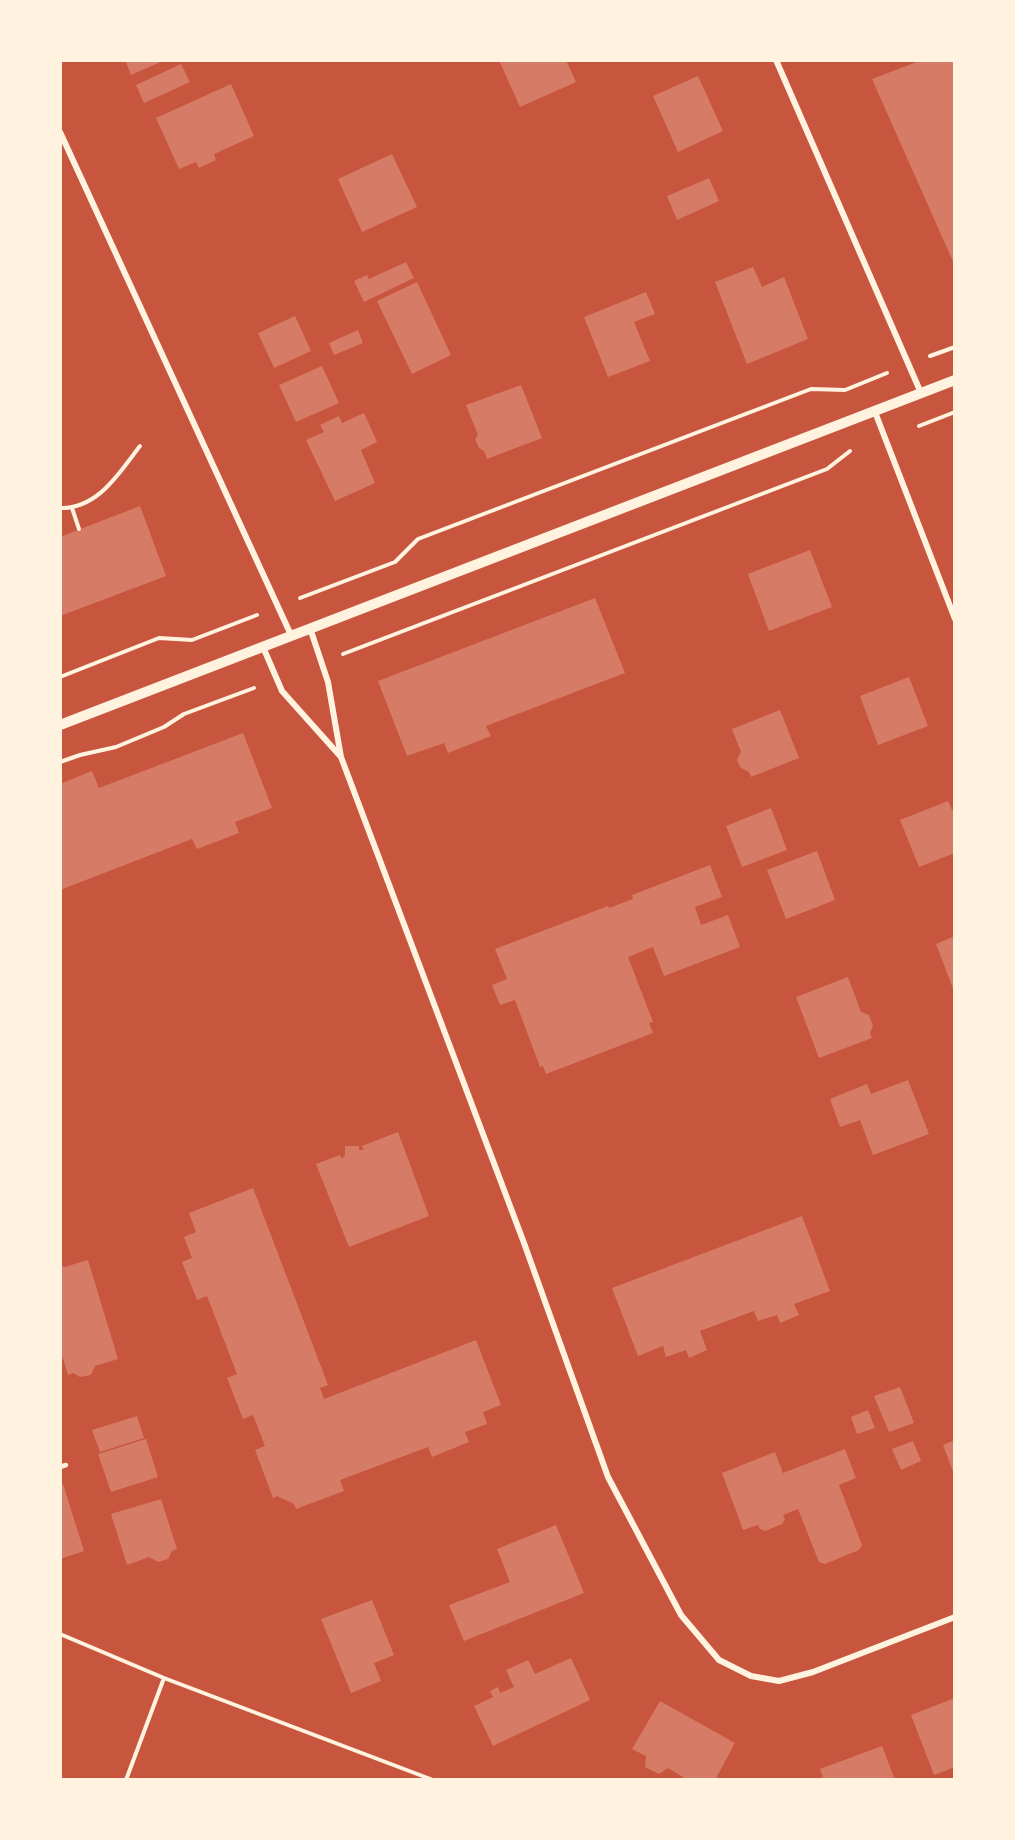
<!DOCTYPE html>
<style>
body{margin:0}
#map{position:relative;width:1015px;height:1840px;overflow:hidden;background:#c8553d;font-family:Overpass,sans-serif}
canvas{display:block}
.frame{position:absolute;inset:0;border:62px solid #fff3e0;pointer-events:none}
</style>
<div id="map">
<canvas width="1015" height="1840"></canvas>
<div class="frame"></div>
</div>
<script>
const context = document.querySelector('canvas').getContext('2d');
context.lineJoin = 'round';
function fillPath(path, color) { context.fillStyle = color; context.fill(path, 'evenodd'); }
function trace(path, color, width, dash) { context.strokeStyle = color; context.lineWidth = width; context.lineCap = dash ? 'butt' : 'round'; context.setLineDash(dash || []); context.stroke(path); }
fillPath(new Path2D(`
 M 125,60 L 165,60 L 131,75 Z
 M 499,60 L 566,60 L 576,82 L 520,107 Z
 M 922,60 L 955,60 L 955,266 L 872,79 Z
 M 181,64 L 190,82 L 144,103 L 136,85 Z
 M 698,76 L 723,131 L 678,152 L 653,96 Z
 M 231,84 L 254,136 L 214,154 L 216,160 L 199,168 L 196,162 L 179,169 L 156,118 Z
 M 392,154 L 417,207 L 362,232 L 338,179 Z
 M 709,178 L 719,201 L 677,220 L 667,196 Z
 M 406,262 L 414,278 L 364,302 L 354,281 L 367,275 L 369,279 Z
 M 753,267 L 762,287 L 784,277 L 808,339 L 747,364 L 715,282 Z
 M 417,282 L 451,355 L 412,374 L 377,301 Z
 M 646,292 L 655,314 L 634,322 L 650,361 L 608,377 L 584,317 Z
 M 295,316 L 311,351 L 274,368 L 258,333 Z
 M 358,330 L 363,343 L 334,355 L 329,343 Z
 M 322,366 L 339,403 L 296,422 L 279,385 Z
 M 521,385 L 542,438 L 487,459 L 484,451 L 479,448 L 475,439 L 478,435 L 466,405 Z
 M 364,413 L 377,442 L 361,450 L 375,483 L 335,501 L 306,440 L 324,432 L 320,425 L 339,416 L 342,423 Z
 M 140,506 L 166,576 L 60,616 L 60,537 Z
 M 810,550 L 832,607 L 769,631 L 748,574 Z
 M 595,598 L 625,673 L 486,726 L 491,736 L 448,753 L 444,743 L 407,756 L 378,681 Z
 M 909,677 L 928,726 L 878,745 L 860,696 Z
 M 780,710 L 799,758 L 751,777 L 749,772 L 741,768 L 737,760 L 741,752 L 732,729 Z
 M 243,733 L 272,808 L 235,822 L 239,833 L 197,849 L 192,839 L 60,890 L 60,784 L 92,771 L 99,788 Z
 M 948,801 L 952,810 L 955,811 L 955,853 L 919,867 L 900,820 Z
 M 771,808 L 787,850 L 742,867 L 726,826 Z
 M 817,851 L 835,900 L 786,919 L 767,870 Z
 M 710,865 L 722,897 L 695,907 L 701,925 L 728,915 L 740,947 L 664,976 L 653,947 L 628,957 L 653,1022 L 649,1023 L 653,1033 L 546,1074 L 543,1066 L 540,1067 L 515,1000 L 500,1005 L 492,985 L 507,979 L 495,949 L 608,906 L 609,908 L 633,899 L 632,895 Z
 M 955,936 L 955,994 L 936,944 Z
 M 848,977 L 861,1012 L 869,1015 L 873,1026 L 870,1033 L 872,1038 L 819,1058 L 796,997 Z
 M 908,1080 L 929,1134 L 873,1155 L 860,1120 L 840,1127 L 830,1099 L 867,1084 L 871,1094 Z
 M 398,1132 L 429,1216 L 349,1247 L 316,1164 L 340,1155 L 342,1159 L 345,1155 L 345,1146 L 359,1146 L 359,1150 L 364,1150 L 362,1146 Z
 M 253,1188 L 328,1385 L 320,1388 L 324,1399 L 476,1340 L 501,1405 L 483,1412 L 487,1424 L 465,1432 L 469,1442 L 432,1457 L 428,1447 L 340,1480 L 344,1491 L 296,1509 L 294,1504 L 277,1496 L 273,1498 L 255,1450 L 265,1446 L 253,1415 L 243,1419 L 227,1378 L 237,1374 L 207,1296 L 197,1300 L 182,1262 L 192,1258 L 184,1237 L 196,1232 L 189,1213 Z
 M 802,1216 L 830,1291 L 794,1304 L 799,1315 L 780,1323 L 777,1315 L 758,1321 L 754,1311 L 700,1331 L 707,1350 L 689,1358 L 686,1350 L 666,1357 L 663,1346 L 638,1356 L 612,1288 Z
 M 88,1260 L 118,1359 L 95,1366 L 91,1375 L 80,1377 L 73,1373 L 68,1375 L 60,1349 L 60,1265 L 65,1267 Z
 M 900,1387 L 914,1423 L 889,1432 L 874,1396 Z
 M 868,1410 L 875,1428 L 857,1434 L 851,1417 Z
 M 137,1416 L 144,1438 L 100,1452 L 92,1430 Z
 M 146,1439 L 158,1477 L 111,1492 L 98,1454 Z
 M 955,1440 L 955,1477 L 943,1445 Z
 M 913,1441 L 921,1461 L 901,1470 L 892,1449 Z
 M 845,1449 L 856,1478 L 839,1485 L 862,1545 L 859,1550 L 825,1564 L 819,1562 L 798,1509 L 783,1515 L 785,1519 L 782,1524 L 765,1531 L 760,1529 L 758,1525 L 743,1530 L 722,1473 L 775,1452 L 783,1473 Z
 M 63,1484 L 84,1551 L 60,1559 L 60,1485 Z
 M 161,1499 L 177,1549 L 172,1551 L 168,1559 L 158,1562 L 149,1557 L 127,1565 L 111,1514 Z
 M 556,1525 L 584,1593 L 464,1641 L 449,1605 L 510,1582 L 497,1549 Z
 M 372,1600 L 394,1655 L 374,1663 L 381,1681 L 351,1693 L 321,1619 Z
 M 571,1658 L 590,1700 L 493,1746 L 474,1706 L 493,1697 L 490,1691 L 498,1687 L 500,1693 L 514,1687 L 506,1670 L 528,1660 L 535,1674 Z
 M 955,1698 L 955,1767 L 934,1775 L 911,1715 Z
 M 660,1701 L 735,1743 L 715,1780 L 688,1780 L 668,1768 L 659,1774 L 645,1767 L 646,1756 L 632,1749 Z
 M 882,1746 L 895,1780 L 816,1780 L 823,1777 L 820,1769 Z`), '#d67c66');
trace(new Path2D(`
 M 930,356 L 955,347
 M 919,426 L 955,412
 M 60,508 C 98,509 119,473 140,446
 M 72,508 L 79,529
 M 300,598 L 395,562 L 418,539 L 811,389 L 845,390 L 887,373
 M 343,654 L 827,469 L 850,451
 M 60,677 L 159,638 L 192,640 L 257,615
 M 60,762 L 80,755 L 116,747 L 164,727 L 184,714 L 254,688
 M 60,1634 L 164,1678 L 433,1780
 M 126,1780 L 164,1678`), '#fff3e0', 4);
trace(new Path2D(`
 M 60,1467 L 66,1465`), '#fff3e0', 4.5);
trace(new Path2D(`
 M 776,60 L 921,393
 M 60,132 L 291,635
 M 875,412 L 955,619
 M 310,628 L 328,682 L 341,757 L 524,1243 L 608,1477 L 681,1615 L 719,1660 L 751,1676 L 779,1681 L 813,1672 L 955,1617
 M 263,647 L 282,691 L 341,757`), '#fff3e0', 6);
trace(new Path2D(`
 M 60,725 L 955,380`), '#fff3e0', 10);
</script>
